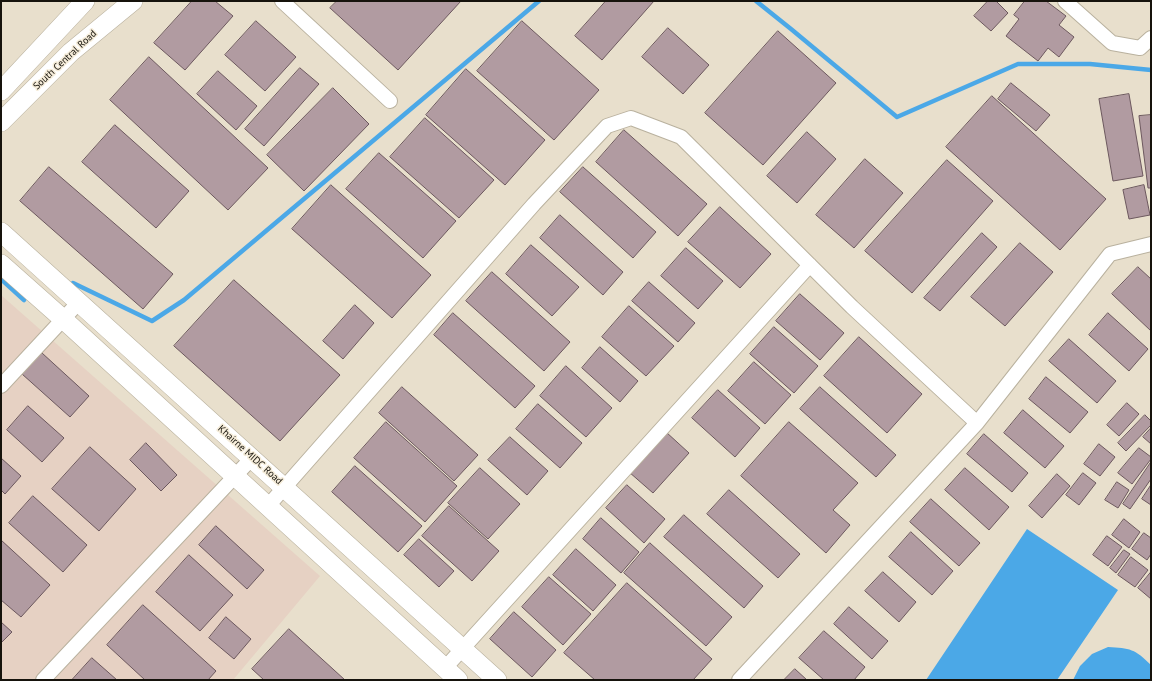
<!DOCTYPE html>
<style>
body{margin:0}
#map{position:relative;width:1152px;height:681px;overflow:hidden;background:#e8dfcc;font-family:"PT Sans",sans-serif}
canvas{display:block}
.frame{position:absolute;inset:0;border:2px solid #16130c;pointer-events:none}
</style>
<div id="map">
<canvas width="1152" height="681"></canvas>
<div class="frame"></div>
</div>
<script>
const context = document.querySelector('canvas').getContext('2d');
context.lineJoin = 'round';
function fillPath(path, color) { context.fillStyle = color; context.fill(path, 'evenodd'); }
function trace(path, color, width, dash) { context.strokeStyle = color; context.lineWidth = width; context.lineCap = dash ? 'butt' : 'round'; context.setLineDash(dash || []); context.stroke(path); }
function write(font, color, halo, rows, align = 'center') {
  context.font = font + ' "PT Sans",sans-serif'; context.lineWidth = 3; context.setLineDash([]); context.textBaseline = 'middle'; context.strokeStyle = halo; context.fillStyle = color; for (const [text, x, y, turn = 0] of rows) {
    context.save(); context.translate(x, y); context.rotate((+turn || 0) * Math.PI / 180); context.textAlign = isNaN(turn) ? turn : align; if (halo) context.strokeText(text, 0, 0); context.fillText(text, 0, 0); context.restore();
  }
}
fillPath(new Path2D(`
 M 1,295 L 320,576 L 233,680 L 1,680 Z`), '#e6d1c3');
fillPath(new Path2D(`
 M 1027,529 L 1118,590 L 1057,680 L 926,680 Z
 M 1108,647 C 1130,648 1135,649 1151,665 L 1151,680 L 1073,680 L 1080,666 L 1092,654 Z`), '#4ba8e7');
trace(new Path2D(`
 M 756,1 L 791,29 L 897,117 L 1018,64 L 1090,64 L 1151,70
 M 1,279 L 24,300
 M 73,283 L 152,321 L 184,300 L 539,1`), '#4ba8e7', 4.5);
const building = new Path2D(`
 M 192,1 L 215,1 L 233,16 L 185,70 L 154,43 Z
 M 337,1 L 461,1 L 398,70 L 330,8 Z
 M 606,1 L 654,1 L 602,60 L 575,36 Z
 M 988,1 L 996,1 L 1008,13 L 991,31 L 974,16 Z
 M 1025,1 L 1046,1 L 1066,16 L 1059,25 L 1074,37 L 1059,57 L 1048,48 L 1038,61 L 1006,36 L 1019,19 L 1014,15 Z
 M 256,21 L 296,57 L 265,91 L 225,55 Z
 M 522,21 L 599,90 L 554,140 L 477,71 Z
 M 668,28 L 709,65 L 683,94 L 642,57 Z
 M 778,31 L 836,83 L 763,165 L 705,113 Z
 M 149,57 L 268,168 L 228,210 L 110,100 Z
 M 300,68 L 319,84 L 264,146 L 245,129 Z
 M 466,69 L 545,140 L 505,185 L 426,115 Z
 M 218,71 L 257,106 L 236,130 L 197,94 Z
 M 1011,83 L 1050,115 L 1036,131 L 998,99 Z
 M 333,88 L 369,124 L 304,191 L 267,155 Z
 M 1129,94 L 1143,176 L 1113,181 L 1099,99 Z
 M 992,96 L 1106,199 L 1060,250 L 946,147 Z
 M 1151,115 L 1151,188 L 1148,188 L 1139,116 Z
 M 425,118 L 494,180 L 459,218 L 390,157 Z
 M 115,125 L 189,191 L 156,228 L 82,162 Z
 M 624,130 L 707,204 L 678,236 L 596,162 Z
 M 807,132 L 836,159 L 797,203 L 767,176 Z
 M 379,153 L 456,221 L 423,258 L 346,189 Z
 M 865,159 L 903,193 L 854,248 L 816,215 Z
 M 947,160 L 993,201 L 912,293 L 865,251 Z
 M 49,167 L 173,274 L 143,309 L 20,201 Z
 M 583,167 L 656,232 L 633,258 L 560,192 Z
 M 331,185 L 431,275 L 392,318 L 292,229 Z
 M 1144,185 L 1150,215 L 1129,219 L 1123,190 Z
 M 720,207 L 771,254 L 740,288 L 688,242 Z
 M 560,215 L 623,272 L 603,295 L 540,238 Z
 M 982,233 L 997,247 L 940,311 L 924,298 Z
 M 1020,243 L 1053,272 L 1005,326 L 971,297 Z
 M 531,245 L 579,287 L 552,316 L 506,274 Z
 M 686,248 L 723,281 L 698,309 L 661,276 Z
 M 1138,267 L 1151,279 L 1151,331 L 1112,294 Z
 M 492,272 L 570,342 L 544,371 L 466,301 Z
 M 234,280 L 340,375 L 280,441 L 174,346 Z
 M 649,282 L 695,323 L 678,342 L 632,301 Z
 M 800,294 L 844,333 L 820,360 L 776,321 Z
 M 355,305 L 374,323 L 343,359 L 323,341 Z
 M 629,306 L 674,346 L 646,376 L 602,337 Z
 M 453,313 L 535,386 L 515,408 L 434,335 Z
 M 1108,313 L 1148,349 L 1129,371 L 1089,335 Z
 M 774,327 L 818,366 L 794,393 L 750,354 Z
 M 859,337 L 922,394 L 887,433 L 824,376 Z
 M 1069,339 L 1116,381 L 1097,403 L 1049,361 Z
 M 600,347 L 638,381 L 620,402 L 582,368 Z
 M 42,353 L 89,396 L 70,417 L 22,374 Z
 M 754,362 L 791,395 L 765,424 L 728,391 Z
 M 566,366 L 612,408 L 586,437 L 540,396 Z
 M 1046,377 L 1088,412 L 1070,433 L 1029,399 Z
 M 402,387 L 478,455 L 454,481 L 379,413 Z
 M 820,387 L 896,455 L 876,477 L 800,409 Z
 M 718,390 L 760,428 L 735,457 L 692,418 Z
 M 1127,403 L 1139,414 L 1119,436 L 1107,425 Z
 M 538,404 L 582,443 L 560,468 L 516,429 Z
 M 28,406 L 64,438 L 42,462 L 7,430 Z
 M 1023,410 L 1064,446 L 1045,468 L 1004,433 Z
 M 1145,415 L 1151,421 L 1151,425 L 1126,451 L 1118,443 Z
 M 386,422 L 457,486 L 425,522 L 354,458 Z
 M 789,422 L 858,483 L 833,510 L 850,525 L 826,553 L 741,476 Z
 M 1151,428 L 1151,444 L 1143,437 Z
 M 666,432 L 689,453 L 653,493 L 629,472 Z
 M 984,434 L 1028,473 L 1012,492 L 967,454 Z
 M 510,437 L 548,471 L 527,495 L 488,460 Z
 M 146,443 L 177,475 L 161,491 L 130,460 Z
 M 1099,444 L 1115,457 L 1100,476 L 1084,464 Z
 M 90,447 L 136,489 L 99,531 L 52,489 Z
 M 1139,448 L 1151,457 L 1151,459 L 1132,484 L 1118,473 Z
 M 1,458 L 21,476 L 5,494 L 1,490 Z
 M 1151,462 L 1151,479 L 1130,509 L 1123,504 Z
 M 355,466 L 422,526 L 398,552 L 332,492 Z
 M 480,468 L 520,504 L 488,539 L 448,503 Z
 M 965,468 L 1009,507 L 989,530 L 945,490 Z
 M 1083,473 L 1096,483 L 1079,505 L 1066,495 Z
 M 1057,474 L 1070,486 L 1042,518 L 1029,506 Z
 M 1117,482 L 1129,490 L 1118,508 L 1105,500 Z
 M 627,485 L 665,519 L 644,543 L 606,508 Z
 M 1151,485 L 1151,505 L 1142,499 Z
 M 729,490 L 800,554 L 778,578 L 707,514 Z
 M 33,496 L 87,545 L 63,572 L 9,523 Z
 M 931,499 L 980,543 L 959,566 L 910,522 Z
 M 449,506 L 499,551 L 472,581 L 422,536 Z
 M 684,515 L 763,586 L 744,608 L 664,537 Z
 M 601,518 L 639,552 L 621,573 L 583,539 Z
 M 1124,519 L 1140,532 L 1129,548 L 1112,535 Z
 M 216,526 L 264,570 L 247,589 L 199,545 Z
 M 911,532 L 953,571 L 932,595 L 889,557 Z
 M 1144,533 L 1151,538 L 1151,554 L 1147,560 L 1132,549 Z
 M 1107,536 L 1122,547 L 1108,566 L 1093,555 Z
 M 419,539 L 454,571 L 439,587 L 404,555 Z
 M 1,540 L 50,585 L 21,617 L 1,600 Z
 M 650,543 L 732,617 L 706,646 L 624,573 Z
 M 576,549 L 616,585 L 593,611 L 553,575 Z
 M 1124,550 L 1130,554 L 1116,573 L 1110,568 Z
 M 189,555 L 233,595 L 200,631 L 156,592 Z
 M 1131,557 L 1148,570 L 1135,587 L 1118,575 Z
 M 883,572 L 916,602 L 899,622 L 865,591 Z
 M 1151,572 L 1151,599 L 1138,588 Z
 M 549,577 L 591,614 L 563,645 L 522,607 Z
 M 627,583 L 712,659 L 693,680 L 595,680 L 564,653 Z
 M 143,605 L 216,671 L 208,680 L 145,680 L 107,645 Z
 M 849,607 L 888,641 L 872,659 L 834,624 Z
 M 514,612 L 556,650 L 532,677 L 490,639 Z
 M 226,617 L 251,639 L 234,659 L 209,638 Z
 M 1,622 L 12,632 L 1,643 Z
 M 289,629 L 345,680 L 264,680 L 252,669 Z
 M 824,631 L 865,667 L 854,680 L 824,680 L 799,658 Z
 M 92,658 L 117,680 L 72,680 Z
 M 795,669 L 807,680 L 784,680 Z`);
fillPath(building, '#b19ba1');
trace(building, '#6c585e', 1);
const street = new Path2D(`
 M 282,1 L 390,101
 M 1065,1 L 1112,43 L 1140,48 L 1151,38
 M 1,386 L 79,302
 M 268,506 L 534,204 L 607,126 L 631,118 L 681,137 L 852,307 L 977,423
 M 445,668 L 810,265
 M 43,680 L 252,458
 M 739,680 L 977,423 L 1110,254 L 1151,244`);
const secondary = new Path2D(`
 M 1,91 L 85,1
 M 1,122 L 71,52 L 133,1
 M 1,232 L 497,680
 M 1,264 L 63,319 L 458,680`);
trace(street, '#b9b19e', 16);
trace(secondary, '#b9b19e', 20);
trace(street, '#fff', 14);
trace(secondary, '#fff', 19);
write('10px', '#16130c', '#f5ecd9', [
 ["South Central Road",65,60,-43],
 ["Khairne MIDC Road",250,455,42]
]);
</script>
